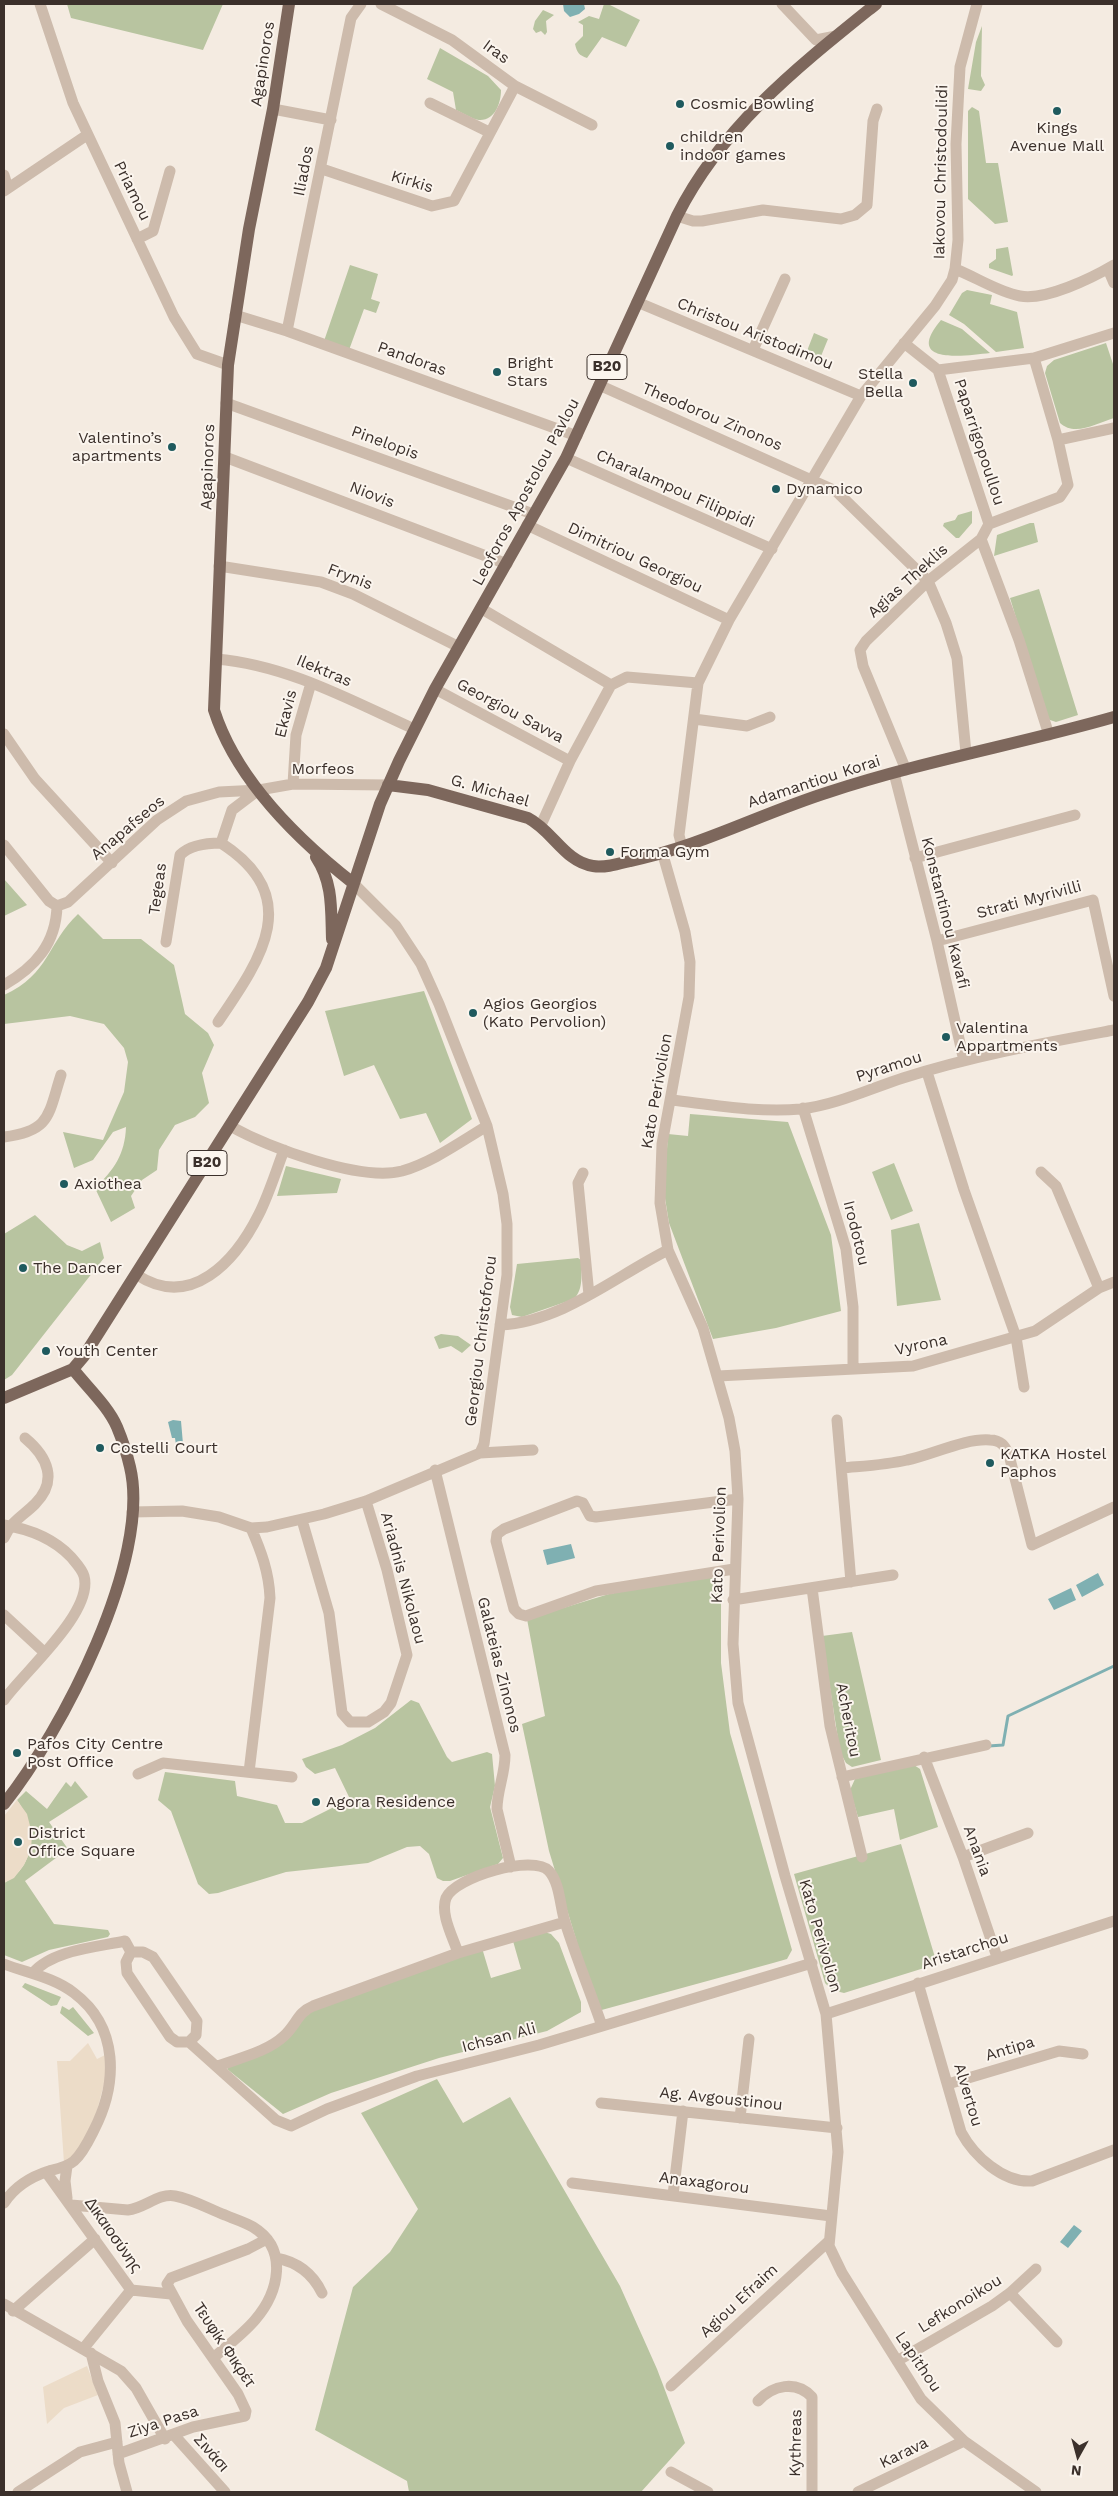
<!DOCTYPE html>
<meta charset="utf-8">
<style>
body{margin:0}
#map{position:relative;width:1118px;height:2496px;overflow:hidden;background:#f4ebe1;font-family:"Work Sans",sans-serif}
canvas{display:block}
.frame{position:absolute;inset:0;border:5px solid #3b302b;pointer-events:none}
.north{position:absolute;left:1053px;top:2431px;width:50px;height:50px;-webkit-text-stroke:4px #fbf5ee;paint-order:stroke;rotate:187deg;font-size:14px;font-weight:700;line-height:20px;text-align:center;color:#3b302b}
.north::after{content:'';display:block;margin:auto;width:18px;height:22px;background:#3b302b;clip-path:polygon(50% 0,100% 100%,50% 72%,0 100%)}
</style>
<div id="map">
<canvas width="1118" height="2496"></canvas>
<div class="frame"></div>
<div class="north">N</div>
</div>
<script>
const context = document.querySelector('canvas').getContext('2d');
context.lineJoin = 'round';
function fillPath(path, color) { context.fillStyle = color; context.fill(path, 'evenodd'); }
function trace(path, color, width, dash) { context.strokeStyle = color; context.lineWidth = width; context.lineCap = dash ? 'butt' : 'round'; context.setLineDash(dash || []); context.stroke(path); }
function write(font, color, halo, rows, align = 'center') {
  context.font = font + ' "Work Sans",sans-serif'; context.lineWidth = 4; context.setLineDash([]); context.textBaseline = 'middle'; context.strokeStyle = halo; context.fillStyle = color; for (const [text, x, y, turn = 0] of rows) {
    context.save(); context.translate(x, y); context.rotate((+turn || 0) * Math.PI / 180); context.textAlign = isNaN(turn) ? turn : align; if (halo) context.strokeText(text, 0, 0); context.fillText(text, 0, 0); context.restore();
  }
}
fillPath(new Path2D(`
 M 67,4 L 223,4 L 203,50 L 71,18 Z
 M 604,4 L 608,4 L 640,20 L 626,47 L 602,37 L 587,58 C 579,55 577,53 575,44 L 583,36 L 583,25 L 578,22 L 589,16 L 599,19 Z
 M 543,10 L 554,15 L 546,21 L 547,32 L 545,35 L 541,31 L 536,33 L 533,29 L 535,21 Z
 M 982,26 L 981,76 L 985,85 L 981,91 L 968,89 L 976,42 Z
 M 440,48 L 488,76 L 501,90 C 501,103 495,121 479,120 C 472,119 463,113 456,110 L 453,92 L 427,79 Z
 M 972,107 L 979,111 L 986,163 L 998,163 L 1008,222 L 995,224 L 968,199 L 968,111 Z
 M 1008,247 L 1013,275 L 1012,276 L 989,268 L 989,264 L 996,259 L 996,249 Z
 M 350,265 L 378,274 L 371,299 L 380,302 L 376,313 L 364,309 L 349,350 L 324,341 Z
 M 967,290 L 992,295 L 990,304 L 1017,312 L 1024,348 L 996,352 L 964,324 L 949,315 L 962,293 Z
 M 941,320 L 962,329 L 990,353 C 964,356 903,365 941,320 Z
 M 814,333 L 828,339 L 819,361 L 805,356 Z
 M 1106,343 L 1114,367 L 1114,418 C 1097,423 1075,437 1060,423 L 1045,373 L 1047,366 L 1054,360 Z
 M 972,511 L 972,523 L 959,538 L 956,538 L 943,526 L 944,523 L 955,520 L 958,515 Z
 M 1030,523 L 1034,523 L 1038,542 L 994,556 L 997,535 Z
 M 1039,589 L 1078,715 L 1056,722 L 1050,720 L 1046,716 L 1010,598 Z
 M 4,879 L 27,905 L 4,916 Z
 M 78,914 L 103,939 L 141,939 L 174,965 L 185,1014 L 208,1033 L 214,1045 L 202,1073 L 209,1103 L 195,1117 L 175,1125 L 159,1150 L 157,1170 L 142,1180 L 131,1196 L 135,1208 L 111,1222 L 95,1188 C 114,1170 125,1154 126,1127 L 113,1132 L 93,1160 L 74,1168 L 63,1132 L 103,1140 L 124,1092 L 128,1062 L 124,1048 L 104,1024 L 70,1016 L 4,1024 L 4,995 C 50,974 47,943 78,914 Z
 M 424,991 L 472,1119 L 440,1143 L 426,1113 L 400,1119 L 374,1065 L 344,1076 L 325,1011 Z
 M 690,1114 L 788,1122 L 831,1235 L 841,1311 L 776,1328 L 713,1339 L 669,1223 L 664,1192 L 668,1134 L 688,1136 Z
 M 894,1163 L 913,1211 L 891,1220 L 872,1172 Z
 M 286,1166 L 341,1179 L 337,1193 L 277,1196 Z
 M 35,1215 L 67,1245 L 82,1251 L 100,1242 L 104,1258 L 12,1375 L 4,1380 L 4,1234 Z
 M 919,1223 L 941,1300 L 897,1306 L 891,1230 Z
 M 578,1258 L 581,1260 C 581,1274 584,1288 574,1299 L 522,1317 L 512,1315 L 510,1307 L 517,1264 Z
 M 441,1334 L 458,1336 L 471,1345 L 462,1353 L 451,1346 L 439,1349 L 434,1337 Z
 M 721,1573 L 721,1663 L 730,1733 L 792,1950 L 787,1959 L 773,1963 L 598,2011 L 549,1851 L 522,1724 L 545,1716 L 527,1619 L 609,1594 Z
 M 852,1632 L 881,1760 L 852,1767 L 846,1763 L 840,1752 L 822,1636 Z
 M 411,1700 L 419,1703 L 447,1757 L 452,1762 L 487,1752 L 492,1754 L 495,1786 L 490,1807 L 503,1858 L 498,1864 L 450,1881 L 443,1881 L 437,1878 L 429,1854 L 420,1846 L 407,1847 L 368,1863 L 286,1872 L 218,1893 L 209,1894 L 198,1884 L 171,1811 L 158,1800 L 165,1772 L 235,1781 L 237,1796 L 277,1805 L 285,1823 L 302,1823 L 350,1799 L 335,1768 L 315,1774 L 306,1767 L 302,1759 L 342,1745 L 375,1728 Z
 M 914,1765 L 920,1769 L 938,1827 L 900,1840 L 894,1809 L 858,1817 L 850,1790 L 855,1779 Z
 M 75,1781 L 88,1797 L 49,1822 L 68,1849 L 25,1881 L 54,1924 L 108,1930 L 110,1934 L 108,1937 L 49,1950 L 22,1962 L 4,1955 L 4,1883 C 37,1866 36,1828 17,1800 L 26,1791 L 47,1809 L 66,1782 L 71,1787 Z
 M 901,1844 L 937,1964 L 844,1993 L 832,1990 L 825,1983 L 794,1874 Z
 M 541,1931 L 551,1934 L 559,1943 L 581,2002 L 581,2012 L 547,2031 L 439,2058 L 331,2093 L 283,2114 L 227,2069 L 234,2062 L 264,2052 L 303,2013 L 482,1948 L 491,1978 L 521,1969 L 513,1941 Z
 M 25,1983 L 61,1997 L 57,2005 L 51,2006 L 22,1987 Z
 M 62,2006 L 69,2010 L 73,2007 L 94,2033 L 88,2036 L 60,2013 Z
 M 437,2079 L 463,2123 L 510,2097 L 620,2286 L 657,2369 L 685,2443 L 641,2492 L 409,2492 L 407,2481 L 315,2430 L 353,2287 L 390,2252 L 418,2209 L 361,2113 Z`), '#b8c4a0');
fillPath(new Path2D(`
 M 17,1800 L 27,1814 L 32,1834 L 31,1850 L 24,1865 L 14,1878 L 4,1883 L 4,1816 Z
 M 88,2043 L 97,2059 L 105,2055 L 105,2080 L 93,2126 L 78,2151 L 64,2163 L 57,2061 L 70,2061 Z
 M 87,2366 L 98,2395 L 64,2408 L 47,2424 L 43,2387 Z`), '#ecdcc8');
fillPath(new Path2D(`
 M 563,4 L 584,4 L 585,9 L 579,14 L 570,17 L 564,11 Z
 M 173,1420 L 181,1421 L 183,1444 L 176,1445 L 175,1438 L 172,1438 L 168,1422 Z
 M 571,1544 L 575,1558 L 547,1565 L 543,1550 Z
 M 1098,1573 L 1104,1585 L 1082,1597 L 1076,1585 Z
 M 1071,1588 L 1076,1600 L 1054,1610 L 1048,1599 Z
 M 1074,2225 L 1082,2231 L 1068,2248 L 1060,2242 Z`), '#7fb0b2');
trace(new Path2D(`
 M 989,1746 L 1003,1745 L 1008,1716 L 1114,1666`), '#7fb0b2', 3);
trace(new Path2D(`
 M 40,4 L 73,103 L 174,317 L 197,354 L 228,365
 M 381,4 L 452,40 L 515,86 L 592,125
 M 782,4 L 816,40 L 836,36
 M 430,103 L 489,132
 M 273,109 L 331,120
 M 322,169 L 432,206 L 454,201 L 515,86
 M 4,175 L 8,188
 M 4,191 L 87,135
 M 677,216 L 693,221 L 702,221 L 763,210 L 841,219 L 855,215 L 867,205 L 873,121 L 877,109
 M 137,239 L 153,231 L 170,171
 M 955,269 C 976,277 998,292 1020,296 C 1045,301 1092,278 1114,265
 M 1108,269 L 1114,283
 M 637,302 L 861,396
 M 235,315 L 287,331 L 577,436
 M 287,331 L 351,18 L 361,4
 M 904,343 L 938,370 L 989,524 L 981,539 L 1019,640 L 1049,735
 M 753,350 L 785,279
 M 938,370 L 1034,358 L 1114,333
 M 599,385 L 836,491 L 928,581 L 946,623 L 957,658 L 966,753
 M 226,403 L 533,514
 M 1058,440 L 1114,428
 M 225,457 L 507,564
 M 566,458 L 772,549
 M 989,524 L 1060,497 L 1068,485 L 1058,440 L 1034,358
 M 527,525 L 729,620
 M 219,566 L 321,582 L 353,594 L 459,647
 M 482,609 L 611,685
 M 216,659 C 287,665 350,700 414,729
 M 435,689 L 570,761
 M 694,719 L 747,726 L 770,717
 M 4,734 L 35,779 L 112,863
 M 906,770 L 863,666 L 860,650 L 866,641 L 928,581 L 981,539
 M 894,773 L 937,941 L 964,1061
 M 293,784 L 296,735 L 311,683
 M 541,825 L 570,761 L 611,685 L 627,677 L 698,683
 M 221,843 L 232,810 L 257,791
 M 4,845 L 49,901 L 57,906
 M 682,847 L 679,835 L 698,683 L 729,620 L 861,396 L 935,306 L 952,280 L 955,269 L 958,240 L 956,144 L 960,67 L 977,4
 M 663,855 L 685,932 L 690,962 L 689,997 L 662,1144 L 660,1203 L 668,1250 L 703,1328 L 729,1418 L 735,1451 L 738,1499 L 733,1644 L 738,1703 L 785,1876 L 826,2014 L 838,2152 L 829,2246 L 842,2273 L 921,2399 L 964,2441 L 1036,2492
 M 915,858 L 1075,815
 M 353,883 L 396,926 L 421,964 L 439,1004 L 487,1126 L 503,1194 L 507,1224 L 507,1275 L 484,1444 L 480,1453
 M 57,906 L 68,902 L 157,820 L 186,801 L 219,792 L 259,790 L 293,784 L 388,785
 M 937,941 L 1093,900 L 1114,996
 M 166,942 L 180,855 C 190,845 207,843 221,843
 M 4,985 C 35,967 56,944 57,906
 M 218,1022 C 261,959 305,897 221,843
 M 927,1072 L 964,1190 L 1016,1337 L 1024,1387
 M 672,1100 C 714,1105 759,1113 801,1109 C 836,1105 869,1089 903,1078 C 971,1056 1044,1043 1114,1030
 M 803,1108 L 846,1249 L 853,1307 L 853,1368
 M 230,1126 C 268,1147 360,1182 402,1171 C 433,1162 460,1142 487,1126
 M 4,1137 C 51,1131 48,1115 61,1075
 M 1041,1172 L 1056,1186 L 1099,1288
 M 583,1173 L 578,1183 L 589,1295
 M 137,1275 C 191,1310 235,1262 259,1214 C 269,1194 276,1171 284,1150
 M 500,1325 C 562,1322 614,1277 668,1250
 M 718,1376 L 913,1366 L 1035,1331 L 1099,1288 L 1114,1282
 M 837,1420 L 851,1582
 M 842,1468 C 863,1466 886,1465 907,1460 C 932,1455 965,1438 990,1440 C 1001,1440 1005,1446 1009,1455 L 1032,1545 L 1114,1507
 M 435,1470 L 505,1755 C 505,1775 497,1790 497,1809 L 511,1867
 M 132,1512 L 182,1511 L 219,1517 L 251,1528 L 267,1527 L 324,1514 L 366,1501 L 480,1453 L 533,1450
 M 302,1520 L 329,1613 L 342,1713 L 350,1722 L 368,1722 L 384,1712 L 391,1703 L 407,1655 L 387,1570 L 366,1501
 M 4,1525 C 29,1529 54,1539 71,1557 C 76,1563 82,1569 84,1576 C 94,1612 24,1672 4,1700
 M 4,1538 C 11,1521 23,1516 35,1504 C 58,1481 48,1457 25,1438
 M 734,1569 L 596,1591 L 526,1616 L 519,1614 L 514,1609 L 496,1541 L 497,1534 L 504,1529 L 577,1501 L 583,1503 L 590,1516 L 596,1517 L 738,1499
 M 812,1588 L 830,1726 L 862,1857
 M 733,1600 L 893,1575
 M 4,1615 L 45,1653
 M 924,1757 L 963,1857 L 997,1957
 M 249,1772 L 270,1598 C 269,1572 261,1551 251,1528
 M 138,1774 L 163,1763 L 292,1777
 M 842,1777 L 986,1745
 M 963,1857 L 1028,1833
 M 131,1952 L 143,1952 L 153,1957 L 197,2021 L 196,2035 L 189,2042 L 177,2042 L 170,2037 L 127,1973 L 126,1962 Z
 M 458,1953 C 453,1937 440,1914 446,1898 C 455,1877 533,1854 549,1871 C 560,1883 560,1907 565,1922 C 576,1957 590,1991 602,2026
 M 4,1964 C 27,1973 53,1977 74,1993 C 119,2027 118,2083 94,2130 C 89,2140 83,2153 74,2161 C 67,2167 57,2169 49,2171 C 30,2177 15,2186 4,2203
 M 33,1973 C 52,1950 97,1947 125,1941 L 131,1952
 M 918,1983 L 961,2132 C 974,2156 1003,2183 1032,2181 L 1114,2150
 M 826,2014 L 1114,1921
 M 189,2042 L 276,2120 L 291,2126 L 327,2109 L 417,2076 L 539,2045 L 812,1963
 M 218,2066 C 239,2058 267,2052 284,2036 C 296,2025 298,2012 313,2006 L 458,1953 L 565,1922
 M 948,2084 L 1059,2051 L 1083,2054
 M 601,2103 L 837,2128
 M 740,2118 L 749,2039
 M 67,2166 L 65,2181 L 67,2198
 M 46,2172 L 131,2290
 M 572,2183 L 831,2216
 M 673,2195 L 683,2111
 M 71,2205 L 128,2210 C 145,2208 158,2193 175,2196 C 192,2199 209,2209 225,2215 C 234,2219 245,2222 253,2227 C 289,2249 279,2292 255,2320 C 243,2334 227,2346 213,2358
 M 276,2258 C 298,2262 313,2274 322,2293
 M 131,2290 L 171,2294
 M 1010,2293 L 1057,2342
 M 4,2304 L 121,2371 L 136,2388 L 165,2439
 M 13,2311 L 95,2239
 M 83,2349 L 131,2290
 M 91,2353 L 98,2381 L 115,2423 L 119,2463 L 127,2492
 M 897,2361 L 992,2306 L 1010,2293 L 1036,2269
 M 671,2386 L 829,2241
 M 758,2401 C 773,2385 796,2380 812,2397 L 812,2492
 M 174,2435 L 225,2492
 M 118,2454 L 193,2427 L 245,2416 L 246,2411 L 238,2394 L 187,2321 L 167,2284 L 171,2278 L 248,2249 L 267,2239
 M 671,2472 L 708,2492
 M 18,2492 L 80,2452 L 117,2442
 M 858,2492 L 964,2441`), '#cdbbac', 11);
trace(new Path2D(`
 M 289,4 L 273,109 L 249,229 L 228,365 L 214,710 C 236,779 297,839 353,883
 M 388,785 L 428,790 L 528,818 C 553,831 565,862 593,866 C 605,868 618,864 630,861 C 699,847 762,813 829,792 C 923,761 1020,744 1114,717
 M 316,857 C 333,883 331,908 332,939
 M 4,1398 L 73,1369 L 84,1356 L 308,1002 L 326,968 L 380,804 L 399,761 L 435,689 L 566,458 L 677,216 C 722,126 799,66 876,4
 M 4,1804 C 61,1733 152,1559 130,1467 C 127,1454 122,1439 117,1427 C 108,1406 87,1387 73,1369`), '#7d675c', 12);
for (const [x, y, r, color] of [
 [680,104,5,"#1f5a5e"],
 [1057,111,5,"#1f5a5e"],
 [670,146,5,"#1f5a5e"],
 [497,372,5,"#1f5a5e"],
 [913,383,5,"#1f5a5e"],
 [172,447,5,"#1f5a5e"],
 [776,489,5,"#1f5a5e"],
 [610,852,5,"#1f5a5e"],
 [473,1013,5,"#1f5a5e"],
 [946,1037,5,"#1f5a5e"],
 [64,1184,5,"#1f5a5e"],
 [23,1268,5,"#1f5a5e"],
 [46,1351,5,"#1f5a5e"],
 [100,1448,5,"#1f5a5e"],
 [990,1463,5,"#1f5a5e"],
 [17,1753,5,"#1f5a5e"],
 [316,1802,5,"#1f5a5e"],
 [18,1842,5,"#1f5a5e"]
]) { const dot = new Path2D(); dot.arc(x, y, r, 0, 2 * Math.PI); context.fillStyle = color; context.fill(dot); trace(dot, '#fbf5ee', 2); }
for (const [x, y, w] of [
 [607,367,40],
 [207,1163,40]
]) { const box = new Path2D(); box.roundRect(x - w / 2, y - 12.5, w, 25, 4); context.fillStyle = '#fbf5ee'; context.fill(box); trace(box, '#3b302b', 1); }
write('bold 15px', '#3b302b', null, [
 ["B20",607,367],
 ["B20",207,1163]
]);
write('16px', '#3b302b', '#fbf5ee', [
 ["Iras",496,52,36],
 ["Agapinoros",263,64,-81],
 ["Iliados",304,171,-79],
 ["Iakovou Christodoulidi",941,172,-89],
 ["Kirkis",412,182,17],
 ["Priamou",132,191,64],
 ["Christou Aristodimou",755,334,22],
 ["Pandoras",412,359,20],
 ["Theodorou Zinonos",712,417,23],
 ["Paparrigopoullou",979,442,72],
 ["Pinelopis",385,443,20],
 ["Agapinoros",208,467,-88],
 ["Charalampou Filippidi",675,489,24],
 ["Leoforos Apostolou Pavlou",526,492,-62],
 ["Niovis",372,495,21],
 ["Dimitriou Georgiou",635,558,25],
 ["Frynis",350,577,21],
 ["Agias Theklis",908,581,-42],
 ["Ilektras",324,671,23],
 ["Georgiou Savva",510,711,28],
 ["Ekavis",286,714,-76],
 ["Morfeos",323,769],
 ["Adamantiou Korai",814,782,-18],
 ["G. Michael",490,791,16],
 ["Anapafseos",128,828,-40],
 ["Tegeas",158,889,-82],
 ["Strati Myrivilli",1029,900,-15],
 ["Konstantinou Kavafi",945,913,76],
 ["Pyramou",889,1067,-18],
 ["Kato Perivolion",657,1091,-80],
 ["Irodotou",856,1233,76],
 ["Georgiou Christoforou",481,1341,-83],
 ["Vyrona",921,1345,-12],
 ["Kato Perivolion",719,1545,-88],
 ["Ariadnis Nikolaou",403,1578,75],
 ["Galateias Zinonos",499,1665,76],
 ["Acheritou",848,1720,79],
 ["Anania",977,1851,70],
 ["Kato Perivolion",820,1936,74],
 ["Aristarchou",965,1951,-18],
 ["Ichsan Ali",499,2038,-15],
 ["Antipa",1010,2049,-17],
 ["Alvertou",968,2095,73],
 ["Ag. Avgoustinou",721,2099,6],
 ["Anaxagorou",704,2183,7],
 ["Δικαιοσύνης",113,2235,55],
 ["Agiou Efraim",739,2301,-43],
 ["Lefkonoikou",960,2304,-32],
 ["Τευφίκ Φικρέτ",224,2345,56],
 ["Lapithou",918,2362,56],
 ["Ziya Pasa",163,2422,-18],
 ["Kythreas",796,2443,-89],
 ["Σινάσι",211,2453,49],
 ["Karava",904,2453,-26]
]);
write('16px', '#3b302b', '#fbf5ee', [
 ["Cosmic Bowling",690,104],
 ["Kings",1057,128,"center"],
 ["Avenue Mall",1057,146,"center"],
 ["children",680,137],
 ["indoor games",680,155],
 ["Bright",507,363],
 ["Stars",507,381],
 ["Stella",903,374,"right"],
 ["Bella",903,392,"right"],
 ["Valentino’s",162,438,"right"],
 ["apartments",162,456,"right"],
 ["Dynamico",786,489],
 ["Forma Gym",620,852],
 ["Agios Georgios",483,1004],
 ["(Kato Pervolion)",483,1022],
 ["Valentina",956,1028],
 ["Appartments",956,1046],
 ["Axiothea",74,1184],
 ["The Dancer",33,1268],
 ["Youth Center",56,1351],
 ["Costelli Court",110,1448],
 ["KATKA Hostel",1000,1454],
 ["Paphos",1000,1472],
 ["Pafos City Centre",27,1744],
 ["Post Office",27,1762],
 ["Agora Residence",326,1802],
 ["District",28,1833],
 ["Office Square",28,1851]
], 'left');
</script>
